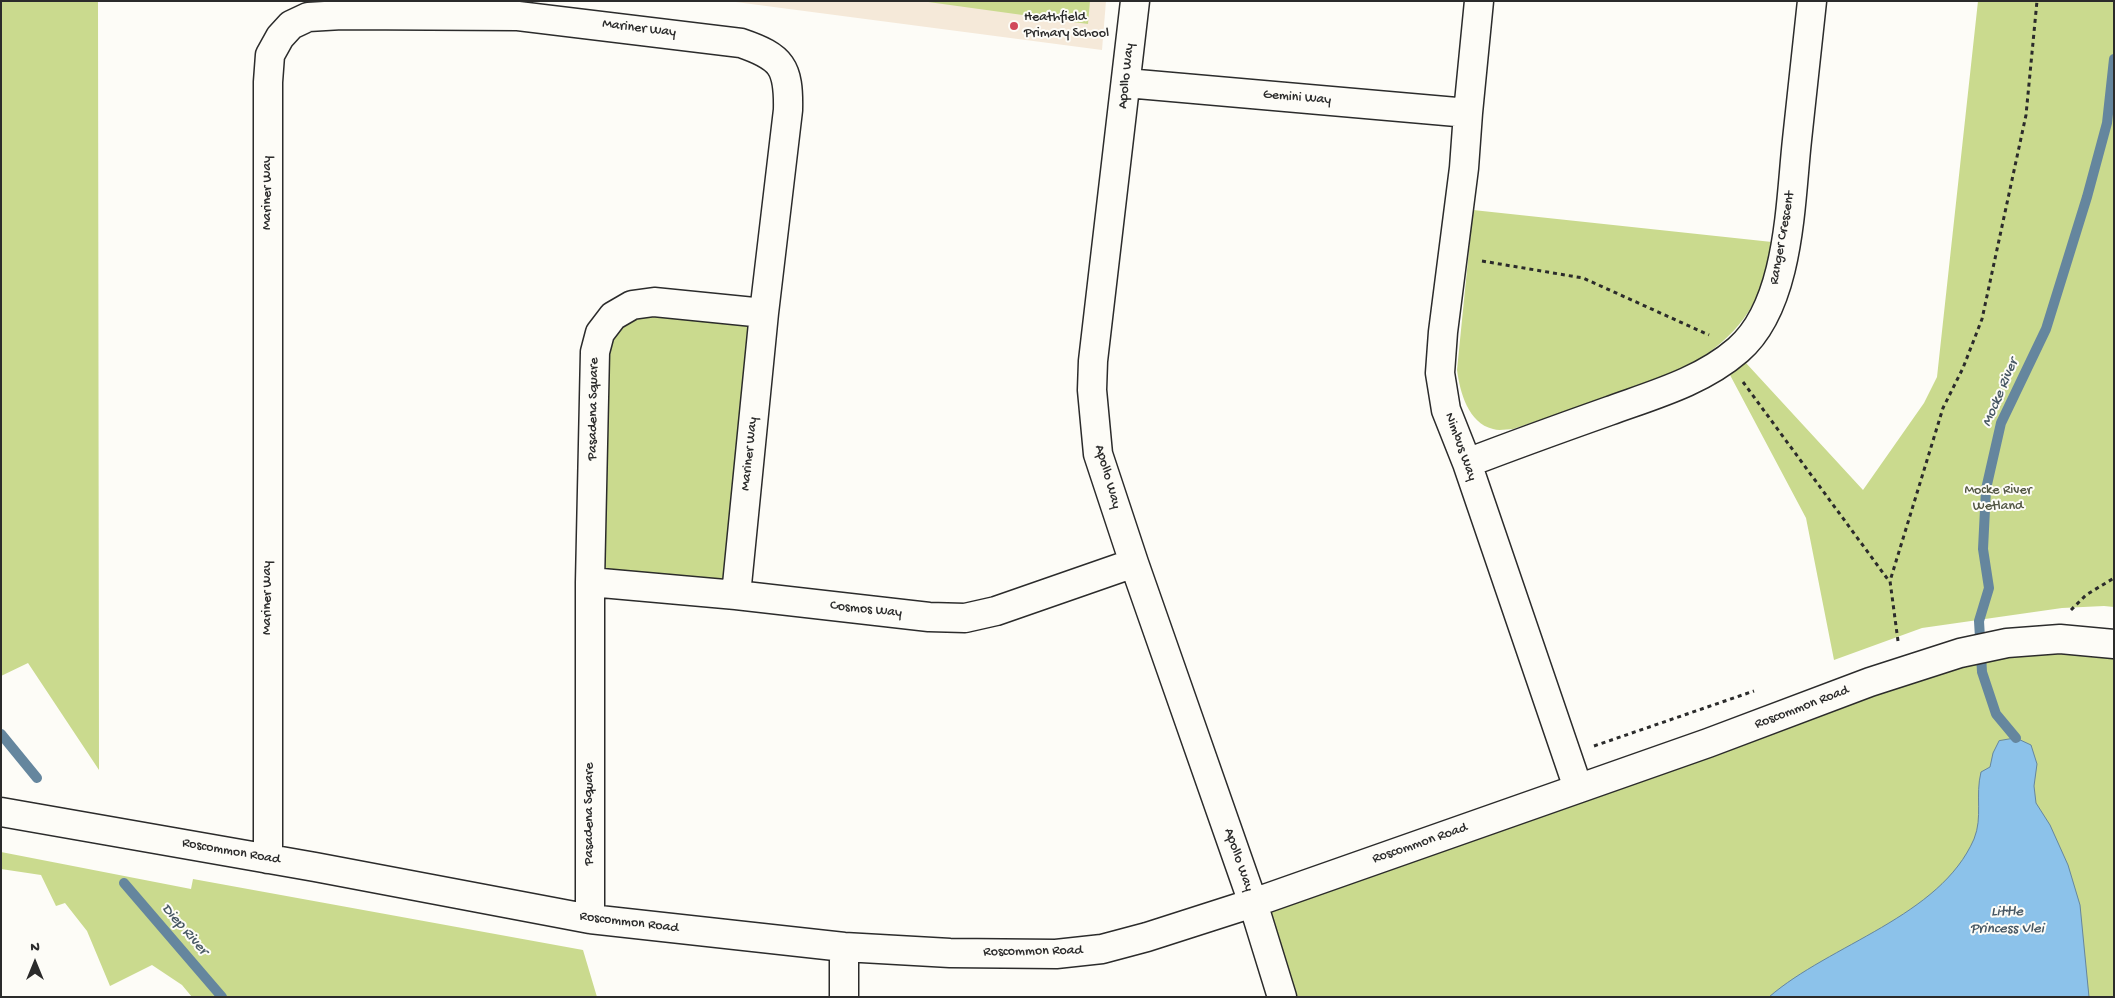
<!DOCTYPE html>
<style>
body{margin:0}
#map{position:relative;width:2115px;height:998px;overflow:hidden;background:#fdfcf7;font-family:"Gochi Hand",sans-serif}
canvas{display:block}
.frame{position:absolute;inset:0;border:2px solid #2b2b2b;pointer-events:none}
.north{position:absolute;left:10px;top:938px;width:50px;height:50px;-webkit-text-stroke:4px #fdfcf7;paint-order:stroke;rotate:0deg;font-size:14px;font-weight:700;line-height:20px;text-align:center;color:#2b2b2b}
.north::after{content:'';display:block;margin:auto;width:18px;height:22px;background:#2b2b2b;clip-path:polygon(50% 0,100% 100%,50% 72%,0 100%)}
</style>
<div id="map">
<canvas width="2115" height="998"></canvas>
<div class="frame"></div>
<div class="north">N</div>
</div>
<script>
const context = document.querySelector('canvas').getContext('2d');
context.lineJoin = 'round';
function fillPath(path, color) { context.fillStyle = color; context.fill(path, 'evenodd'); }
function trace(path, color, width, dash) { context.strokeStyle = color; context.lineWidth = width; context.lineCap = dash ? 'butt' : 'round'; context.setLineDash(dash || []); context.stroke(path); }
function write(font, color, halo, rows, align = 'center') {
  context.font = font + ' "Gochi Hand",sans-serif'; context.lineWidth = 4; context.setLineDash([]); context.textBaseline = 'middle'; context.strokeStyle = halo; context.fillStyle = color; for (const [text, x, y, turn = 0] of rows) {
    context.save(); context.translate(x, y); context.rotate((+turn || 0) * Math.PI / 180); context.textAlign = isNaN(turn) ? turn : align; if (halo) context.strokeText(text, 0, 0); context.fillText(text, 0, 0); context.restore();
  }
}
fillPath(new Path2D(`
 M 728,1 L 1106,1 L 1102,50 Z`), '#f5e9d9');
fillPath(new Path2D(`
 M 1,1 L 98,1 L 99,770 L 28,663 L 1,676 Z
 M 921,1 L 1090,1 L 1088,24 Z
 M 1978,1 L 2114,1 L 2114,607 L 2104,606 L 2062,608 L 1922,628 L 1834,660 L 1806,518 L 1730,375 L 1746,363 L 1863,490 L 1924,403 L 1937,377 Z
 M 1473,210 L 1772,242 C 1768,259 1765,275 1759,291 C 1743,332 1706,358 1668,377 L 1513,429 C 1507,429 1499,431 1493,429 C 1468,423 1460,392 1457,370 Z
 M 764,313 L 736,595 L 590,582 L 595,352 L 613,316 Z
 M 2114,644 L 2114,997 L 1282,997 L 1253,903 L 1960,653 Z
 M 1,852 L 191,889 L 193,879 L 583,950 L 597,997 L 192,997 L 182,985 L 152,965 L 110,986 L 87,931 L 65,903 L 56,906 L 41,875 L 1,869 Z`), '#cada8e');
const water = new Path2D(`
 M 2016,738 L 2031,745 L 2037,764 L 2034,786 L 2036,803 L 2050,825 L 2068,865 L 2080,905 L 2089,997 L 1769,997 C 1830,944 1940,917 1974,839 C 1983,817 1975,796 1981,772 L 1990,767 L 1993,753 L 1999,741 Z`);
fillPath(water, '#8cc2ea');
trace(water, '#65869e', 1);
trace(new Path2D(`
 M 1,734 L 37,778
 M 2016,738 L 1996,714 L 1982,672 L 1979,621 L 1989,588 L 1983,549 L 1986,489 L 2001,423 L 2046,329 L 2087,197 L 2107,123 L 2114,59
 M 124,883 L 222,997`), '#65869e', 10);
const minor = new Path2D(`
 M 1135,1 L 1093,361 L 1092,390 L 1098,454 L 1134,563 L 1253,903 L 1282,997
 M 1479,1 L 1468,113 L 1464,168 L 1443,332 L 1440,373 L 1446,410 L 1467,463 L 1578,788
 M 1126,83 L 1468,113
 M 1467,463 C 1514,445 1561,428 1609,411 C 1653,395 1701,382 1738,350 C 1790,305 1790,204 1797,140 C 1802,94 1807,48 1812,1
 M 590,582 L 736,595 L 929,617 L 965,618 L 996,611 L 1134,563
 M 1,812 L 315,867 L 590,919 L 844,947 L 950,953 L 1056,954 L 1102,949 L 1147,937 L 1253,903 L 1708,743 L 1870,682 L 1960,653 L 2007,643 L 2060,639 L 2114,644
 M 268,859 L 268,82 L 270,55 L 280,37 L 291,25 L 308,17 L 342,15 L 518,16 L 741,43 C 782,57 789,67 788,110 L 764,313 L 736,595
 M 590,919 L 590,582 L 595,352 L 600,333 L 613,316 L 632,305 L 654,302 L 764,313
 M 844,997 L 844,947`);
trace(minor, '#2b2b2b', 31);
trace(new Path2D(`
 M 1482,261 L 1583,278 L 1709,335
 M 1743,382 L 1889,581
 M 2071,610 L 2086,595 L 2114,578
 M 1898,641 L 1890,581 L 1943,408 L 1963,368 L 1982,319 L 2026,115 L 2037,1
 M 1594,746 L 1754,691`), '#2b2b2b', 3, [4, 4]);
trace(minor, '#fdfcf7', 28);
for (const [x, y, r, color] of [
 [1014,26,5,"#d1495b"]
]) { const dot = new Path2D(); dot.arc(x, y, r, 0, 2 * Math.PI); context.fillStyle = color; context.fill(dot); trace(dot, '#fdfcf7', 2); }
write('14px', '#2b2b2b', '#fdfcf7', [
 ["Heathfield",1024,18],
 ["Primary School",1024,34]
], 'left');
write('14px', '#2b2b2b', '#fdfcf7', [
 ["Mariner Way",639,29,7],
 ["Apollo Way",1127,76,-84],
 ["Gemini Way",1297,98,5],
 ["Mariner Way",268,193,-90],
 ["Ranger Crescent",1783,238,-80],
 ["Pasadena Square",594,409,-89],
 ["Nimbus Way",1460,447,70],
 ["Mariner Way",750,454,-84],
 ["Apollo Way",1107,477,74],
 ["Mariner Way",268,598,-90],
 ["Cosmos Way",866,610,6],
 ["Roscommon Road",1802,708,-21],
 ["Pasadena Square",590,814,-90],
 ["Roscommon Road",1420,844,-19],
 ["Roscommon Road",231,852,10],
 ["Apollo Way",1238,860,71],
 ["Roscommon Road",629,923,7],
 ["Roscommon Road",1033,952,-1]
]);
write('14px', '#535744', '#fdfcf7', [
 ["Mocke River",1998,491],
 ["Wetland",1998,507]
]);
write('italic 15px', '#485864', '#fdfcf7', [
 ["Mocke River",2001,393,-67],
 ["Little",2007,913],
 ["Princess Vlei",2007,930],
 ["Diep River",184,930,49]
]);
</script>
